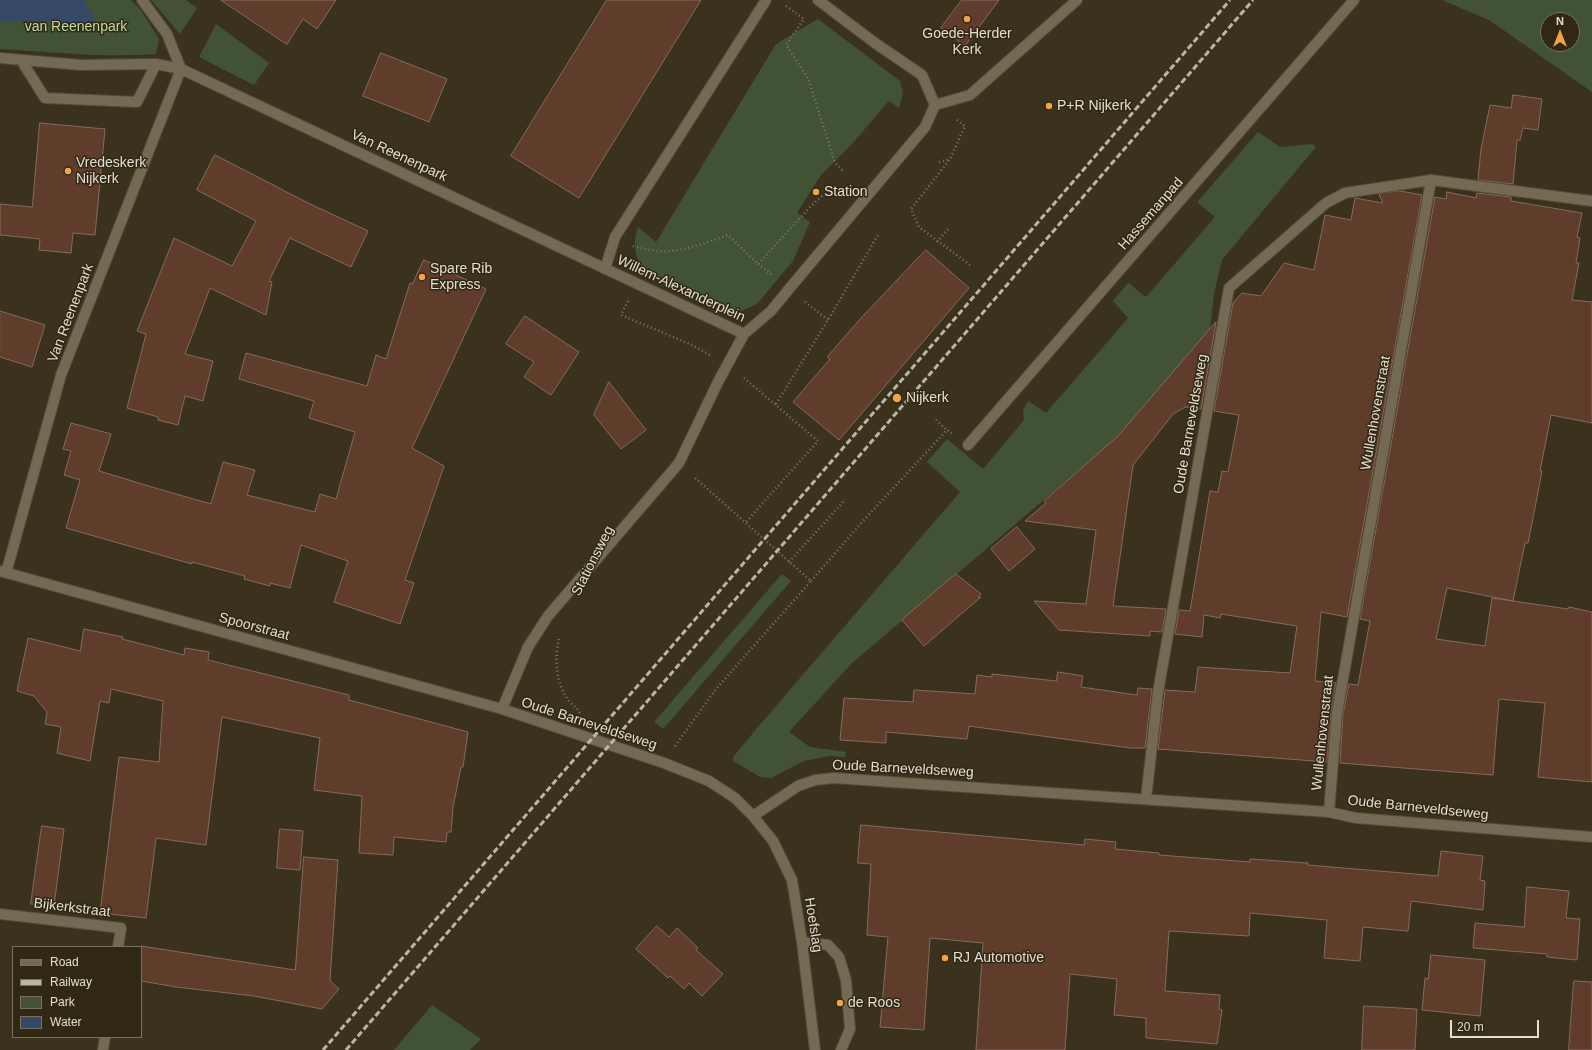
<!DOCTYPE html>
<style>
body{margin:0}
#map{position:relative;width:1592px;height:1050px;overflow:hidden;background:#3b321e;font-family:Helvetica,sans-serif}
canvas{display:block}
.legend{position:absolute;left:12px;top:946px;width:130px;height:92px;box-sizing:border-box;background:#312814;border:1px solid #787160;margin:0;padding:5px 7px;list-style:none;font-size:12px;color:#e3ded2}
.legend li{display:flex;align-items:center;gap:8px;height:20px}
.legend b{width:20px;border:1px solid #787160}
.north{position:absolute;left:1540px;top:12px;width:40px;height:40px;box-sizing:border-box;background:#312814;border:1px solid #787160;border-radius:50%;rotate:0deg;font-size:11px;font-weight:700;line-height:16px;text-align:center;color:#e3ded2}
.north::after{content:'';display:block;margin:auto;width:14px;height:18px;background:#f1a540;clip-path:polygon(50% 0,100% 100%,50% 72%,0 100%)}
.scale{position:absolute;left:1450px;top:1020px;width:89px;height:18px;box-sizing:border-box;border:2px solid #e3ded2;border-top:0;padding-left:5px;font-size:12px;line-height:14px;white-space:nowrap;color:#e3ded2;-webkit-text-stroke:3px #312814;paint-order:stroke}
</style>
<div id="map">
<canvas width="1592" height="1050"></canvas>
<ul class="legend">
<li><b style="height:5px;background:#746a54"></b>Road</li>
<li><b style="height:5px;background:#bbb5a7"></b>Railway</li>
<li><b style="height:11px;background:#425235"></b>Park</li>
<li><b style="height:11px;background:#354868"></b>Water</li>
</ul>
<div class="north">N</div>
<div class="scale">20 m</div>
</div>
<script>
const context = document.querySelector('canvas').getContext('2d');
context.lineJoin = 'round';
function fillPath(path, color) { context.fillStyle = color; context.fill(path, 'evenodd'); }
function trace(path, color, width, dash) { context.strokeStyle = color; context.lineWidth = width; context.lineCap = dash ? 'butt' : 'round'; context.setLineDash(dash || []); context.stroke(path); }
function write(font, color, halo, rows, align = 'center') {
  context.font = font + ' Helvetica,sans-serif'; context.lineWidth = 3; context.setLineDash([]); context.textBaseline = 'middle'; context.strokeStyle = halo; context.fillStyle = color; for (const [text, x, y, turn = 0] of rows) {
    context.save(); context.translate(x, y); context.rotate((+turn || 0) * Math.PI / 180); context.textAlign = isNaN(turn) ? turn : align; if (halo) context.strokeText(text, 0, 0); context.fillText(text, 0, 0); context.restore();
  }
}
fillPath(new Path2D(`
 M 0,0 L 131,0 L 140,9 L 159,39 L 156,54 C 104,58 52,52 0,49 Z
 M 151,0 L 186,0 L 197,8 L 180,34 Z
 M 1444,0 L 1592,0 L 1592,92 L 1489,20 L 1444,1 ZM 1548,20 L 1572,20 L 1572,44 L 1548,44 Z
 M 818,19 L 900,81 L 903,93 L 899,108 L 889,101 L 850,146 L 821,175 L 797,213 L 810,222 L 793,261 L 757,304 L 741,311 L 726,309 L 643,270 C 635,255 632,243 638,227 L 656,242 L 776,44 Z
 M 216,24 L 269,63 L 254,85 L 199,57 Z
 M 1258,132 L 1280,147 L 1312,144 L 1316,147 L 1222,260 L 1214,294 L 1210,330 L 1108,448 L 1106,447 L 851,664 L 789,732 L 810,747 L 846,752 L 845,757 L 829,756 L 804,761 L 771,778 L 760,777 L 733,761 L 733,757 L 758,727 L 960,492 L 927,462 L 947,439 L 982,468 L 984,468 L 1024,420 L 1023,410 L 1028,401 L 1046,413 L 1128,318 L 1113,301 L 1127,284 L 1129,283 L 1144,296 L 1147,296 L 1214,218 L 1214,216 L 1198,203 L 1198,201 Z
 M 782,574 L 791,581 L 663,729 L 654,722 Z
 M 432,1005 L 481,1039 L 470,1050 L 394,1050 Z`), '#425235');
fillPath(new Path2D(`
 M 0,0 L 84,0 L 93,15 L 93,24 L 0,21 Z`), '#354868');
const building = new Path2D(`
 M 221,0 L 336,0 L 317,29 L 303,19 L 287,44 Z
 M 607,0 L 701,0 L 579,198 L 511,156 Z
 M 962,0 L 999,0 L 965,46 L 941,28 Z
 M 381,53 L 447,79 L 429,122 L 363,96 Z
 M 1513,95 L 1542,99 L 1538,130 L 1523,128 L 1520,140 L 1517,140 L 1513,184 L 1478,180 L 1481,149 L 1490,105 L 1511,108 Z
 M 40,123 L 105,129 L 95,235 L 73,233 L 71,253 L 39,250 L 40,239 L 0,235 L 0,204 L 32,207 Z
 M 215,155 L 308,203 L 368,231 L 351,267 L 290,238 L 269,281 L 272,282 L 266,315 L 210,288 L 185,354 L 213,361 L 203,401 L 185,396 L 178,425 L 158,420 L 158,417 L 127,408 L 146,334 L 137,331 L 174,238 L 232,266 L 256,221 L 197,190 Z
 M 1400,191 L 1422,195 L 1347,617 L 1321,612 L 1315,681 L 1336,683 L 1331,712 L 1327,762 L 1158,749 L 1165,690 L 1195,692 L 1198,667 L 1290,673 L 1297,626 L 1221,614 L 1220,618 L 1204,615 L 1202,637 L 1175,634 L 1179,610 L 1190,611 L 1210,491 L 1218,492 L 1222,471 L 1228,472 L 1239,415 L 1214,411 L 1233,303 L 1242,293 L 1261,296 L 1284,263 L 1314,270 L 1325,215 L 1351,220 L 1355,198 L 1383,203 L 1379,194 Z
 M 1447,192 L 1476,198 L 1477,193 L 1511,197 L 1511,201 L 1582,213 L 1577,237 L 1580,238 L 1576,263 L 1579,263 L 1572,300 L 1592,302 L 1592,423 L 1551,415 L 1540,471 L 1542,471 L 1535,508 L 1528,543 L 1525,543 L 1513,601 L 1447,588 L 1436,639 L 1485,646 L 1492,598 L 1568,609 L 1569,607 L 1592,612 L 1592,782 L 1538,777 L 1545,703 L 1499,699 L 1493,775 L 1340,763 L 1343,714 L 1349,684 L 1358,685 L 1370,621 L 1360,619 L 1435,197 L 1446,199 Z
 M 926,250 L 969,288 L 839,440 L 793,402 L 830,359 L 827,357 L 862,317 Z
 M 424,260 L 486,289 L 412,448 L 444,466 L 405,580 L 414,583 L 400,624 L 334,602 L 348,561 L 301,545 L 290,588 L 270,583 L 270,586 L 244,579 L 245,576 L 192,562 L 192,564 L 66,528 L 80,480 L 64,475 L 71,451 L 63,449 L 71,423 L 111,434 L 99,471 L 162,490 L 211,504 L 223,462 L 255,470 L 247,495 L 315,512 L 320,494 L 336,499 L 355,432 L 309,418 L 314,401 L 239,379 L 246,353 L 367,386 L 376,355 L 386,359 L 410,283 L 412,284 Z
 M 0,311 L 45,325 L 32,367 L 0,357 Z
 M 525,316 L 579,352 L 551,395 L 524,377 L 534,362 L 506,344 Z
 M 1216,322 L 1201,409 L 1185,407 L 1173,414 L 1133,465 L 1113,606 L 1166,609 L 1162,632 L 1150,631 L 1150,636 L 1059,630 L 1034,601 L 1086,604 L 1096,530 L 1025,521 L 1046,503 L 1044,501 L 1118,436 Z
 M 609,382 L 646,430 L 621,449 L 594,415 Z
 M 1017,527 L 1035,549 L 1009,571 L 991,549 Z
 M 956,574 L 981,594 L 978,597 L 981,597 L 924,646 L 902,620 Z
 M 84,629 L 123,637 L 122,639 L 184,655 L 185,648 L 209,652 L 208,660 L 349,695 L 349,700 L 468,732 L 463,767 L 461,767 L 453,807 L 451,832 L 447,832 L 446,842 L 394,837 L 393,855 L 359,853 L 362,796 L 314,790 L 320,738 L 222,717 L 206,845 L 156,838 L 146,918 L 100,913 L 119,757 L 159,762 L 163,701 L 111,689 L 109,703 L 100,701 L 90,761 L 57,753 L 61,727 L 45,724 L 47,712 L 34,696 L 17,691 L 28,638 L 80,651 Z
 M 1058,672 L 1083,676 L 1081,687 L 1137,695 L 1138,688 L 1152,689 L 1145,748 L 1130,748 L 969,726 L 967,739 L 886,732 L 886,743 L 840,740 L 844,698 L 913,702 L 914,690 L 975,694 L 977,675 L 992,677 L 992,674 L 1056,681 Z
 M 861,825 L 1084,845 L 1085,839 L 1116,842 L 1115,849 L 1159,853 L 1159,855 L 1250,862 L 1250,859 L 1308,863 L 1308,865 L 1438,876 L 1441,851 L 1483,856 L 1480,880 L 1485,881 L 1483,910 L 1411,901 L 1408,931 L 1363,927 L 1360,961 L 1324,958 L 1327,920 L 1250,913 L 1249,936 L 1169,931 L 1165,991 L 1220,995 L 1219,1009 L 1222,1010 L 1217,1044 L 1146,1038 L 1146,1018 L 1114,1015 L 1117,979 L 1070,974 L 1065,1050 L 976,1050 L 983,943 L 930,938 L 924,1030 L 880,1027 L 888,937 L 867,935 L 871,864 L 858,863 Z
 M 42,826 L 64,829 L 54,906 L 31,904 Z
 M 280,829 L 303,831 L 300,870 L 277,868 Z
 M 304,857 L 338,860 L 330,981 L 339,989 L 322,1009 L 254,996 L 176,987 L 141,981 L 141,946 L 295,970 Z
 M 1527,887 L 1569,891 L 1566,918 L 1580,919 L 1577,960 L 1547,957 L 1547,954 L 1473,948 L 1475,923 L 1524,927 Z
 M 657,926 L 669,937 L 677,928 L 698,948 L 696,950 L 723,974 L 702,996 L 689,983 L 684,989 L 670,976 L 668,978 L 636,949 Z
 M 1431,955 L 1485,960 L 1480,1016 L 1422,1010 L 1425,978 L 1428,979 Z
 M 1574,981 L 1592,982 L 1592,1050 L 1569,1050 Z
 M 1364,1006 L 1417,1009 L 1415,1050 L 1362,1050 Z`);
fillPath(building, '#603c2a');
trace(building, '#836b60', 1);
const minor = new Path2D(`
 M 0,58 L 81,65 L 156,64 L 181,69 L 744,334
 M 21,60 L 45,98 L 137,102 L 156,64
 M 935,105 L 970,95 L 1077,0
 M 605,269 L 615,237 L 766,0
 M 968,445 L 1354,0
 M 0,571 L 502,709 L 664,763 L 709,781 L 735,798 L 753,816 L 773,841 L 792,880 L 802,942 L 815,1050
 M 6,573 L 61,375 L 181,69 L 167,34 L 142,0
 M 502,709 L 528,647 L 548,616 L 679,463 L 718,382 L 744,334 L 771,311 L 789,289 L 925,127 L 935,105 L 922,75 L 875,43 L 818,0
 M 1146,799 L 1158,692 L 1229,288 L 1326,203 L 1345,193 L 1431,180
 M 1329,812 L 1337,713 L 1431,180 L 1592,201
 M 753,816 L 798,786 L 815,780 L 834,778 L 1329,812 L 1356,818 L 1592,837
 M 0,914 L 121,928 L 118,947
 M 802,942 L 828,945 L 839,957 L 846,980 L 850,1029 L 841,1050
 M 103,1050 L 105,1037`);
trace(minor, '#544d3b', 12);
trace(new Path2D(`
 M 786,6 L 804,19 L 786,45 L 808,78 L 835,163 L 843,171
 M 957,120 L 965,126 L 950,159 L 911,209 L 919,227 L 970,265
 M 939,162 L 950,159
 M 937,242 L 948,229
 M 633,246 C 670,258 693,247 728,235 L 758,264 L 811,206 L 822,196
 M 758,264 L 773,276
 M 628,301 L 621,315 L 692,345 L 710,355
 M 805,302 L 828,320
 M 744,378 L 818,441 L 746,522
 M 776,404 L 828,320 L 878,235
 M 936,420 L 947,430
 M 789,562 L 844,501
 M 811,581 L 863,521 L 947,430 L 952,433
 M 559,639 C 554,659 556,684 569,701 C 573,705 577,708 580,713
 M 675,746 L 716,689 L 811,581 L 694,477`), '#7f7867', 2.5, [1, 3]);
trace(minor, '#746a54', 10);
trace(new Path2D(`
 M 323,1050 L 1230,0
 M 346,1050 L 1253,0`), '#bbb5a7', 3, [6, 3]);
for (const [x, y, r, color] of [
 [967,19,4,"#f1a540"],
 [1049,106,4,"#f1a540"],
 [68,171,4,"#f1a540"],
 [816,192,4,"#f1a540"],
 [422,277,4,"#f1a540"],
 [897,398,5,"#f1a540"],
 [945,958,4,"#f1a540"],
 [840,1003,4,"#f1a540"]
]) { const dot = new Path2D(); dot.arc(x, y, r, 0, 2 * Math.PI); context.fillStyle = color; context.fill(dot); trace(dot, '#312814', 1.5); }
write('14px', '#bcdea1', '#312814', [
 ["van Reenenpark",76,27]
]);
write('14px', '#e3ded2', '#312814', [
 ["Goede-Herder",967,34,"center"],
 ["Kerk",967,50,"center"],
 ["P+R Nijkerk",1057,106],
 ["Vredeskerk",76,163],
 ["Nijkerk",76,179],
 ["Station",824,192],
 ["Spare Rib",430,269],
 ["Express",430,285],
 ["Nijkerk",906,398],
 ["RJ Automotive",953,958],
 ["de Roos",848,1003]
], 'left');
write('14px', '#e3ded2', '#312814', [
 ["Van Reenenpark",399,156,25],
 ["Hassemanpad",1151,214,-49],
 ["Willem-Alexanderplein",681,289,25],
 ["Van Reenenpark",71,313,-69],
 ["Wullenhovenstraat",1376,413,-80],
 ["Oude Barneveldseweg",1191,424,-80],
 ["Stationsweg",593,561,-63],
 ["Spoorstraat",254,627,15],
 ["Oude Barneveldseweg",589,724,18],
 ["Wullenhovenstraat",1323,733,-84],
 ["Oude Barneveldseweg",903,769,3],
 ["Oude Barneveldseweg",1418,808,6],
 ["Bijkerkstraat",72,908,7],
 ["Hoefslag",813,925,81]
]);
</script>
